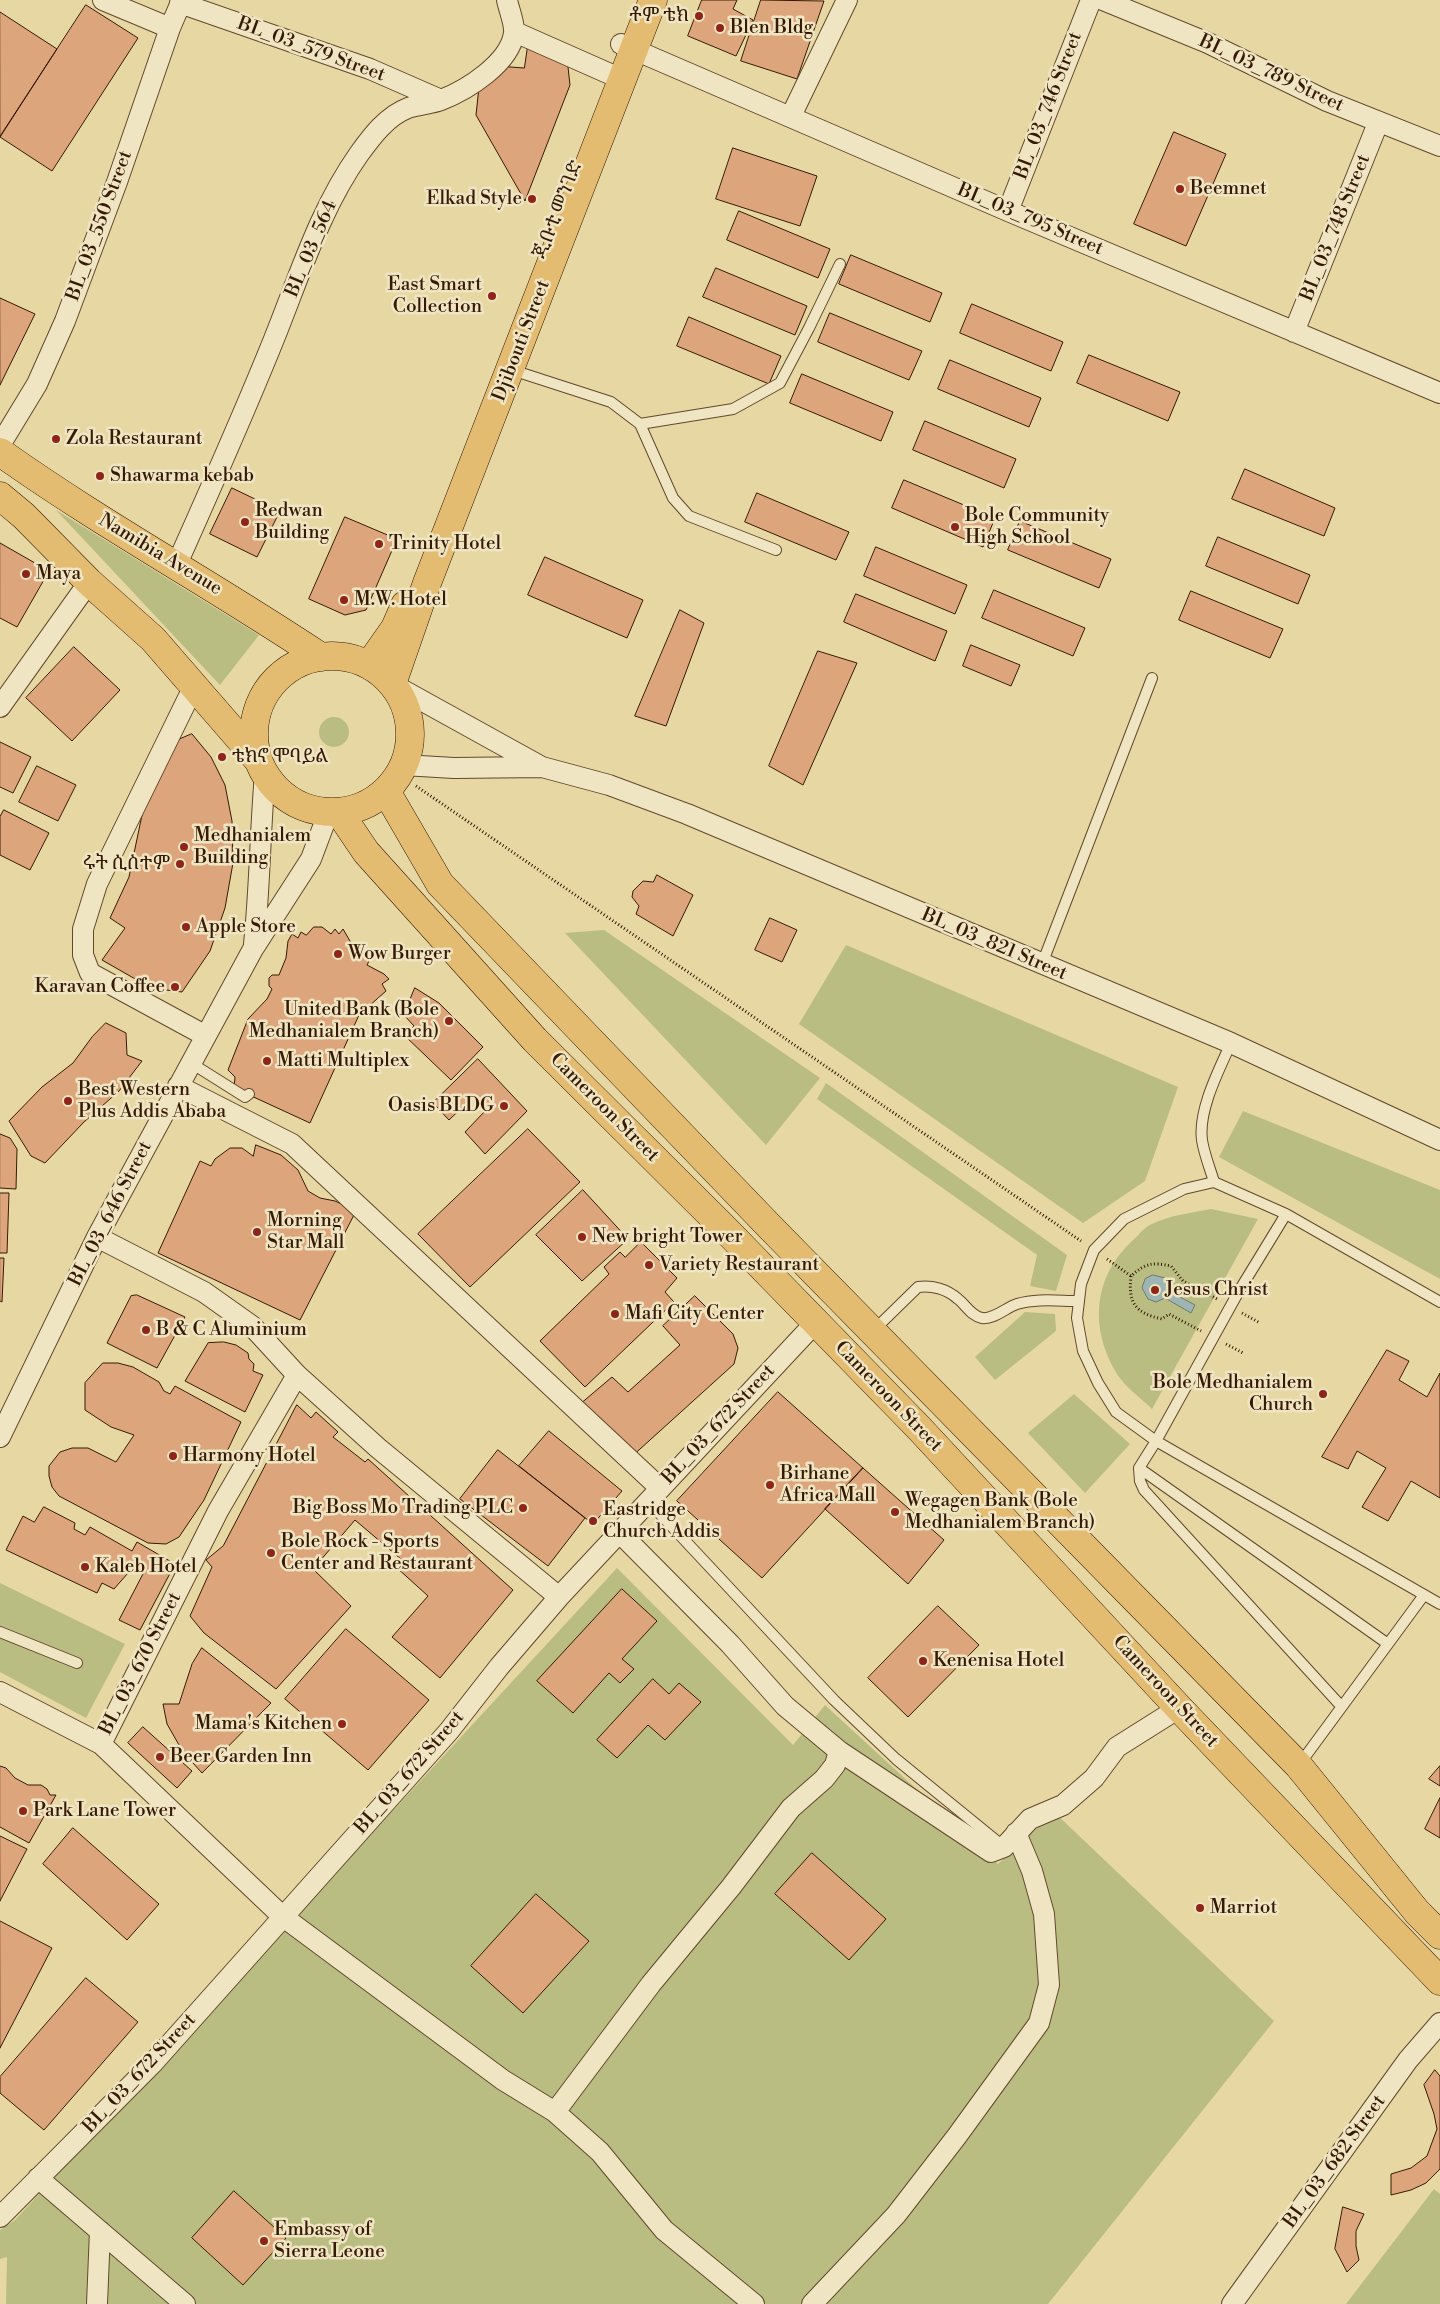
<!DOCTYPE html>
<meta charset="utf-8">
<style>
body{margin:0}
canvas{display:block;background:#e6d7a3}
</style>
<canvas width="1440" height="2304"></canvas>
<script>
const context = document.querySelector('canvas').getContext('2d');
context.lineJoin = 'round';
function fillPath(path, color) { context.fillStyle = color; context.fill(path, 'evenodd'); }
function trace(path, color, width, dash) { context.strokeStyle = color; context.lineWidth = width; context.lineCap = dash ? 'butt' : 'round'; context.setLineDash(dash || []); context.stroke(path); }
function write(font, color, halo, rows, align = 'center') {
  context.font = font + ' "Libre Bodoni","Noto Serif Ethiopic",serif'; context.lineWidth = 5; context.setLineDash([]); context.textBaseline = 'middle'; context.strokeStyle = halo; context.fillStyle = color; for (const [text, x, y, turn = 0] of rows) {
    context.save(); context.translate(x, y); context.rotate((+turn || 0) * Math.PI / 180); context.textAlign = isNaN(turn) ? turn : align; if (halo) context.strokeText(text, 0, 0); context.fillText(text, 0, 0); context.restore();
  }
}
fillPath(new Path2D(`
 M 56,510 L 259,635 L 220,685 Z
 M319 732a15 15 0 1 1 30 0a15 15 0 1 1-30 0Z
 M 604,930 L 820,1078 L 766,1145 L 565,933 Z
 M 846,945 L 1178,1087 L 1145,1181 L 1083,1223 L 799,1024 Z
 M 826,1083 L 1067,1255 L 1056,1291 L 1030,1286 L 1037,1255 L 817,1099 Z
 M 1243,1111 L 1440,1190 L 1440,1279 L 1219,1157 Z
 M 1211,1209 L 1258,1219 L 1152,1409 C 1141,1398 1125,1387 1117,1374 C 1089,1329 1093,1277 1132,1241 C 1138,1236 1144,1227 1152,1224 C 1170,1215 1191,1213 1211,1209 Z
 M 1025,1312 L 1055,1314 L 1056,1331 L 995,1380 L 975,1357 Z
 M 1074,1394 L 1130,1444 L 1085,1493 L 1028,1433 Z
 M 617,1568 L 793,1745 L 825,1705 L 998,1864 L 1054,1812 L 1274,2021 L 1048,2304 L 6,2304 L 7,2257 L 0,2259 L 0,2230 L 15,2220 Z
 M 0,1583 L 125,1644 L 86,1718 L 0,1672 Z
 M 1434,2189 L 1440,2194 L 1440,2304 L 1346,2304 Z`), '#babd82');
const water = new Path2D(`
 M 1153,1275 L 1165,1278 L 1169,1291 L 1195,1305 L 1191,1313 L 1165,1298 L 1156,1302 L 1148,1299 L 1142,1288 L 1145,1279 Z`);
fillPath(water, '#9db6b3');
trace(water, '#74786d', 1);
const building = new Path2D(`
 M 702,0 L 737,0 L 733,9 L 753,20 L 736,56 L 688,36 Z
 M 761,0 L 824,1 L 797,79 L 741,61 Z
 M 86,5 L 138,38 L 52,171 L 0,137 Z
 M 0,12 L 57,49 L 0,137 Z
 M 528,46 L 562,54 L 568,67 L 570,85 L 525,201 L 476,115 L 479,87 L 497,66 L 524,68 Z
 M 1174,132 L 1226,154 L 1186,246 L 1134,224 Z
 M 733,148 L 817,176 L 800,226 L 716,199 Z
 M 739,211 L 830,249 L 818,278 L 727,240 Z
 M 851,255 L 942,293 L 930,322 L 839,284 Z
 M 716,268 L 807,306 L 795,335 L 703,297 Z
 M 0,298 L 35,314 L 0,385 Z
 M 972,304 L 1063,342 L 1051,371 L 960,333 Z
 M 830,313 L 922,351 L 909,380 L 818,342 Z
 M 689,317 L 781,356 L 769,384 L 677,346 Z
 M 1089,355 L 1180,392 L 1168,421 L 1077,383 Z
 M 950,360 L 1041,398 L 1029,427 L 938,389 Z
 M 802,374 L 893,412 L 881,441 L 790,403 Z
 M 925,421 L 1016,459 L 1004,488 L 913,450 Z
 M 1245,469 L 1335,508 L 1324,536 L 1232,499 Z
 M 904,480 L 995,518 L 983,547 L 892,508 Z
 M 232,488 L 280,511 L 257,557 L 210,534 Z
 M 757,493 L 849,532 L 836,560 L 745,522 Z
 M 345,517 L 397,539 L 366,610 L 345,615 L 309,599 Z
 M 1020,521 L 1111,559 L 1099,588 L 1008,550 Z
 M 1218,537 L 1310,575 L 1298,604 L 1206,566 Z
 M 0,543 L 49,571 L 17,627 L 0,618 Z
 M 876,547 L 967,585 L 955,614 L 864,576 Z
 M 545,557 L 643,600 L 627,638 L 528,595 Z
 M 994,590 L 1085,628 L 1073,656 L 982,618 Z
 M 1191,591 L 1283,629 L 1270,658 L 1179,620 Z
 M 856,594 L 947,631 L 935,661 L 844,622 Z
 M 680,610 L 704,623 L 666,726 L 635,716 Z
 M 971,645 L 1020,665 L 1011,686 L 963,666 Z
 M 74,647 L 120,690 L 72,741 L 26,698 Z
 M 818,651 L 857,663 L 803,785 L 769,766 Z
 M 192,734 L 211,757 L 225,785 L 232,821 L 233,863 L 225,908 L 210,951 L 182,992 L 151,988 L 102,960 L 125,928 L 110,918 L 129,877 L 150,777 L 166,745 Z
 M 0,742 L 31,757 L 13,793 L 0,787 Z
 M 37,766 L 76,785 L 58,821 L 19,802 Z
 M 4,810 L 49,833 L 30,870 L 0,855 L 0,817 Z
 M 657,875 L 693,895 L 673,936 L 636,914 L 639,906 L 632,897 L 633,891 L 643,881 L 653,882 Z
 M 770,918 L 797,930 L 782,962 L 755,950 Z
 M 314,927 L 322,927 L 331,934 L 335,929 L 339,934 L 343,929 L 357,953 L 367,955 L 369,961 L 367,965 L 384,974 L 389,979 L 382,984 L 386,991 L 359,1015 L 310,1123 L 234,1088 L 235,1077 L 228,1070 L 248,1019 L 267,999 L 272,989 L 269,986 L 269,978 L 272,975 L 279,975 L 286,958 L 288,941 L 292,934 L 298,938 L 301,932 L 306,935 Z
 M 415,988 L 439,1003 L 483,1047 L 451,1080 L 405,1036 L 414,1026 L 404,1015 Z
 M 106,1023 L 126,1033 L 127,1055 L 142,1061 L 119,1091 L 84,1122 L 45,1163 L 31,1156 L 9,1121 L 42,1087 L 73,1063 L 92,1037 Z
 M 478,1059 L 527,1111 L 485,1154 L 465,1132 L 487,1109 L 474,1096 L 449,1120 L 433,1103 Z
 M 528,1129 L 580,1182 L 470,1287 L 418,1234 Z
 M 0,1134 L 10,1138 L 17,1149 L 16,1189 L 0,1188 Z
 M 256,1145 L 281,1155 L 298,1170 L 308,1191 L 320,1198 L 335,1201 L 356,1211 L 300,1320 L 158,1253 L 200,1161 L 211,1166 L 215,1159 L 230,1148 L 242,1148 L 253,1156 Z
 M 583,1190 L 628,1239 L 582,1281 L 536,1235 Z
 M 0,1193 L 9,1193 L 7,1253 L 0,1253 Z
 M 641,1242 L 677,1278 L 665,1292 L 674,1302 L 585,1387 L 540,1341 L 609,1274 L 604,1267 L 620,1252 L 625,1257 Z
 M 0,1258 L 4,1258 L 2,1302 L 0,1301 Z
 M 137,1295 L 185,1317 L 157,1368 L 107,1343 L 131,1296 Z
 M 695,1296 L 733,1334 L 738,1348 L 734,1364 L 629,1459 L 579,1405 L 612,1377 L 628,1392 L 680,1345 L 663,1326 Z
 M 224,1342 L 236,1345 L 248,1353 L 249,1359 L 254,1364 L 253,1371 L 263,1375 L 245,1412 L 185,1381 L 208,1343 Z
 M 1387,1350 L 1409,1361 L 1399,1380 L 1427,1397 L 1440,1373 L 1440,1498 L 1411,1481 L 1388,1521 L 1362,1507 L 1386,1468 L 1357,1451 L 1348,1469 L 1322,1457 Z
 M 103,1363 L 118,1363 L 133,1367 L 159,1382 L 164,1391 L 170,1394 L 175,1386 L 241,1422 L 204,1500 L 179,1537 L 166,1544 L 148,1543 L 59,1496 L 52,1487 L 49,1476 L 49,1466 L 60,1452 L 72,1448 L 88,1448 L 116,1462 L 134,1435 L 111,1427 L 85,1410 L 85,1383 Z
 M 778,1392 L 863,1468 L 762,1578 L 677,1501 Z
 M 297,1405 L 311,1418 L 316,1412 L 338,1432 L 333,1437 L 365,1462 L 368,1459 L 513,1590 L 440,1678 L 392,1637 L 428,1596 L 396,1567 L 402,1560 L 355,1520 L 313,1569 L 351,1606 L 276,1689 L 204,1633 L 190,1616 L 212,1567 L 206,1560 L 223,1546 Z
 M 549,1431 L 622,1491 L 593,1524 L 519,1466 Z
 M 498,1450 L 585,1518 L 548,1566 L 460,1499 Z
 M 863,1468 L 944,1540 L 908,1584 L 825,1509 Z
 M 44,1507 L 75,1523 L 74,1529 L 85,1535 L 90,1527 L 132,1551 L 137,1542 L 175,1564 L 140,1630 L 119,1620 L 145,1570 L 129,1563 L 128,1573 L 114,1589 L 102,1583 L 97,1593 L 6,1550 L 23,1516 L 34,1522 Z
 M 622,1589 L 657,1621 L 622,1659 L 634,1669 L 620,1683 L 609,1673 L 573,1713 L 537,1681 Z
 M 938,1606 L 979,1645 L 908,1717 L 868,1678 Z
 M 346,1629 L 429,1700 L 368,1770 L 285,1699 Z
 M 202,1648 L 271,1703 L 202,1773 L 183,1752 L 167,1724 L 163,1704 L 179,1704 L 192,1664 Z
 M 653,1679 L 669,1694 L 679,1683 L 701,1702 L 665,1740 L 648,1725 L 617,1758 L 597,1740 Z
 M 143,1727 L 192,1771 L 177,1788 L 128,1743 Z
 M 0,1766 L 6,1768 L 15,1778 L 28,1785 L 41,1785 L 47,1789 L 50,1795 L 56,1795 L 29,1843 L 0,1827 Z
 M 1440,1766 L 1440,1786 L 1429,1779 Z
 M 1440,1798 L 1440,1838 L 1425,1829 Z
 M 73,1828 L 159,1904 L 127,1940 L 43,1864 Z
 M 0,1836 L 27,1849 L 0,1901 Z
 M 812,1853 L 886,1919 L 849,1960 L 775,1894 Z
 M 536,1894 L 589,1941 L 523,2013 L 471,1966 Z
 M 0,1921 L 52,1948 L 0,2048 Z
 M 86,1978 L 138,2022 L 44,2130 L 0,2093 L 0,2077 Z
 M 1435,2070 L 1440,2076 L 1440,2169 L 1426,2183 L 1411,2190 L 1391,2195 L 1391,2174 L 1411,2168 L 1427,2156 L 1437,2129 L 1434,2114 L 1424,2085 Z
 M 234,2191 L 286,2238 L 243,2285 L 192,2238 Z
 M 1343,2207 L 1364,2214 L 1356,2231 L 1356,2246 L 1359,2260 L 1347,2272 L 1335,2249 Z`);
fillPath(building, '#dda57c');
trace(building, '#361a04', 1);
const service = new Path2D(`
 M 512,370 L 611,402 L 640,424 L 673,498 L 689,516 L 776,550
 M 640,424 L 733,409 L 780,383 L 809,328 L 840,264
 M 1042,964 L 1152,678
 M 191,1063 L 245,1097 L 249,1094
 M 1214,1182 C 1210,1168 1204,1154 1202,1140 C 1198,1110 1219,1070 1231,1043
 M 1286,1214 L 1239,1291 L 1156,1441 L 1139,1468 L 1140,1481 L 1144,1490 L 1341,1706
 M 1440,1302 L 1286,1214 L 1214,1182 L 1184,1189 L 1124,1219 L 1094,1250 L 1081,1284 L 1077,1318 L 1083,1351 L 1098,1383 L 1116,1412 L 1156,1441 L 1440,1604
 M 873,1331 L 918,1287 C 932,1285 947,1289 958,1299 C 966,1305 971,1316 982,1318 C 993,1320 1007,1307 1017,1304 C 1037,1298 1059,1301 1079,1301
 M 1139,1468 L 1388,1644
 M 648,1501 L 834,1700 L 896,1759 L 1004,1847
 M 0,1632 L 77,1663
 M 1299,1765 L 1424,1595`);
const minor = new Path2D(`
 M 103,0 L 170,28
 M 1103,0 L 1208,43 L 1327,101 L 1440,146
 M 180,3 L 370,69 L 441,100
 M 515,32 L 610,74
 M 621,44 L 1008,211 L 1440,393
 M 791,116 L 847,0
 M 1008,211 L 1091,0
 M 1294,332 L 1378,123
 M 0,445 L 37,384 L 65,321 L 117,182 L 170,28 L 182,0
 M 176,566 C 210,490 243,416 274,339 C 299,277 320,209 359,154 C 372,136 387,116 408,108 C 419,104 431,104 441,100 C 467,90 510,63 514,33 C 515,24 509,10 507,0
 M 392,684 L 542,767 L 609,785 L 687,814 L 1231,1043 L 1440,1140
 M 194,686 L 97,884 L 83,929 L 83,955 L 90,973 L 206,1036
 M 0,707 L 89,582
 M 403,765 L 454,768 L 541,767
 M 254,944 C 260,887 260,830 265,774
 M 178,1086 L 292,1144 L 660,1488
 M 97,1237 L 204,1292 L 252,1326 L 297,1375 L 378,1448 L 559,1597
 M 0,1437 L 97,1237 L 253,949 L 311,859 L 329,811
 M 0,1692 L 101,1744 L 282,1916 L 503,2080 L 555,2112 L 600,2152 L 664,2230 L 754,2304
 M 101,1744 L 218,1511 L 297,1375
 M 839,1751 L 991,1852 L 1004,1847 L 1030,1819 L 1063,1805 L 1094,1778 L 1117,1747 L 1179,1708
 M 555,2112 L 651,1984 L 731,1887 L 791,1808 L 824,1779 L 835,1765 L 839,1751 L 785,1706 L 730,1644 L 620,1533
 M 38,2178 L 185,2304
 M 0,2217 L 152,2064 L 449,1731 L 499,1667 L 559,1597 L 815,1323
 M 97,2304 L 100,2231
 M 812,2304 L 896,2215 L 957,2136 L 1039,2023 L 1049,1985 L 1044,1914 L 1032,1871 L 1016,1833
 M 1232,2304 L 1408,2060 L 1440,2023`);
const primary = new Path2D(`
 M 0,452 C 104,526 215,586 321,657
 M 0,496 L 24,516 L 89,582 L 153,639 L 258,760
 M254 734a78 78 0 1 1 156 0a78 78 0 1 1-156 0Z
 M 369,665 L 395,628 L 405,605
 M 392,684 L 427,583 L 653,0
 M 386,791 L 440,884 L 769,1226 L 1298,1765 L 1417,1912 L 1440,1935
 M 339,812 L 366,852 L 535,1040 L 724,1228 L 919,1428 L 1179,1708 L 1440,1981`);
trace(service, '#62492c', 12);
trace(minor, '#62492c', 22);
trace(primary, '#361a04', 29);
trace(new Path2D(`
 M 416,786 L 1081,1241
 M 1107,1259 L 1131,1276 C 1146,1263 1152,1262 1171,1266 L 1183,1281 L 1217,1299
 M 1131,1276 C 1128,1303 1135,1313 1162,1319 L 1169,1314 L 1201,1331
 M 1242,1313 L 1260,1323
 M 1226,1344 L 1243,1353`), '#361a04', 3, [1, 2.5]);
trace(service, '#efe5c3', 10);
trace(minor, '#efe5c3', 20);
trace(primary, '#e3bc72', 28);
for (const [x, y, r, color] of [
 [699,16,5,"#8f2418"],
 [720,28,5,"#8f2418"],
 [1180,189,5,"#8f2418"],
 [532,199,5,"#8f2418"],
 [492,296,5,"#8f2418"],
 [56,439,5,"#8f2418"],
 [100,476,5,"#8f2418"],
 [245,522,5,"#8f2418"],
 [955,527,5,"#8f2418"],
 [379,544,5,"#8f2418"],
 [26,574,5,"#8f2418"],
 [344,600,5,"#8f2418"],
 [222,757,5,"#8f2418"],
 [184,847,5,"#8f2418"],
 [180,864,5,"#8f2418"],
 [186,927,5,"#8f2418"],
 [338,954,5,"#8f2418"],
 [175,987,5,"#8f2418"],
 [449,1021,5,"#8f2418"],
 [267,1061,5,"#8f2418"],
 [68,1101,5,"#8f2418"],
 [504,1106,5,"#8f2418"],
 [257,1232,5,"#8f2418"],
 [582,1237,5,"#8f2418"],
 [649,1265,5,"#8f2418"],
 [1155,1290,5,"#8f2418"],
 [615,1314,5,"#8f2418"],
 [146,1330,5,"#8f2418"],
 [1323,1394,5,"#8f2418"],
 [173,1456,5,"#8f2418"],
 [770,1485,5,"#8f2418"],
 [523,1508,5,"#8f2418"],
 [895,1512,5,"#8f2418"],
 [593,1521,5,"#8f2418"],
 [271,1553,5,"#8f2418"],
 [85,1567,5,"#8f2418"],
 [923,1661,5,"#8f2418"],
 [342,1724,5,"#8f2418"],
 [160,1757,5,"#8f2418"],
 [23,1811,5,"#8f2418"],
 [1200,1908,5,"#8f2418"],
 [264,2241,5,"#8f2418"]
]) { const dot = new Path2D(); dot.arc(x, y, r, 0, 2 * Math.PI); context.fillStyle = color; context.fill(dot); trace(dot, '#efe5c3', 2); }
write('19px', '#361a04', '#efe5c3', [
 ["ቶም ቴክ",689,16,"right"],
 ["Blen Bldg",730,28],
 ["Beemnet",1190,189],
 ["Elkad Style",522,199,"right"],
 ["East Smart",482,285,"right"],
 ["Collection",482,307,"right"],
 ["Zola Restaurant",66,439],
 ["Shawarma kebab",110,476],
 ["Redwan",255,511],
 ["Building",255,533],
 ["Bole Community",965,516],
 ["High School",965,538],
 ["Trinity Hotel",389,544],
 ["Maya",36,574],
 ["M.W. Hotel",354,600],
 ["ቴክኖ ሞባይል",232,757],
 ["Medhanialem",194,836],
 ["Building",194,858],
 ["ሩት ሲስተም",170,864,"right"],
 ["Apple Store",196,927],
 ["Wow Burger",348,954],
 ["Karavan Coffee",165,987,"right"],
 ["United Bank (Bole",439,1010,"right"],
 ["Medhanialem Branch)",439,1032,"right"],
 ["Matti Multiplex",277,1061],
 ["Best Western",78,1090],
 ["Plus Addis Ababa",78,1112],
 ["Oasis BLDG",494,1106,"right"],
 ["Morning",267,1221],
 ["Star Mall",267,1243],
 ["New bright Tower",592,1237],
 ["Variety Restaurant",659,1265],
 ["Jesus Christ",1165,1290],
 ["Mafi City Center",625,1314],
 ["B & C Aluminium",156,1330],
 ["Bole Medhanialem",1313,1383,"right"],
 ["Church",1313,1405,"right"],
 ["Harmony Hotel",183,1456],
 ["Birhane",780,1474],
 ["Africa Mall",780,1496],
 ["Wegagen Bank (Bole",905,1501],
 ["Medhanialem Branch)",905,1523],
 ["Big Boss Mo Trading PLC",513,1508,"right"],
 ["Eastridge",603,1510],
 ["Church Addis",603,1532],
 ["Bole Rock - Sports",281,1542],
 ["Center and Restaurant",281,1564],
 ["Kaleb Hotel",95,1567],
 ["Kenenisa Hotel",933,1661],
 ["Mama's Kitchen",332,1724,"right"],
 ["Beer Garden Inn",170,1757],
 ["Park Lane Tower",33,1811],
 ["Marriot",1210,1908],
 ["Embassy of",274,2230],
 ["Sierra Leone",274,2252]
], 'left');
write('19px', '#361a04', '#efe5c3', [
 ["BL_03_579 Street",311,50,20],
 ["BL_03_789 Street",1271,74,25],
 ["BL_03_746 Street",1049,106,-69],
 ["ጂቡቲ መንገድ",559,210,-69],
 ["BL_03_795 Street",1030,220,23],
 ["BL_03_550 Street",100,226,-70],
 ["BL_03_748 Street",1336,228,-68],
 ["BL_03_564",312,249,-67],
 ["Djibouti Street",522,341,-69],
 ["Namibia Avenue",160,555,31],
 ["BL_03_821 Street",994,945,23],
 ["Cameroon Street",604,1108,45],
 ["BL_03_646 Street",111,1214,-63],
 ["Cameroon Street",888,1397,46],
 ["BL_03_672 Street",719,1425,-47],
 ["BL_03_670 Street",141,1664,-63],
 ["Cameroon Street",1165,1692,47],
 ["BL_03_672 Street",410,1773,-49],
 ["BL_03_672 Street",140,2074,-47],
 ["BL_03_682 Street",1335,2162,-54]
]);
</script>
